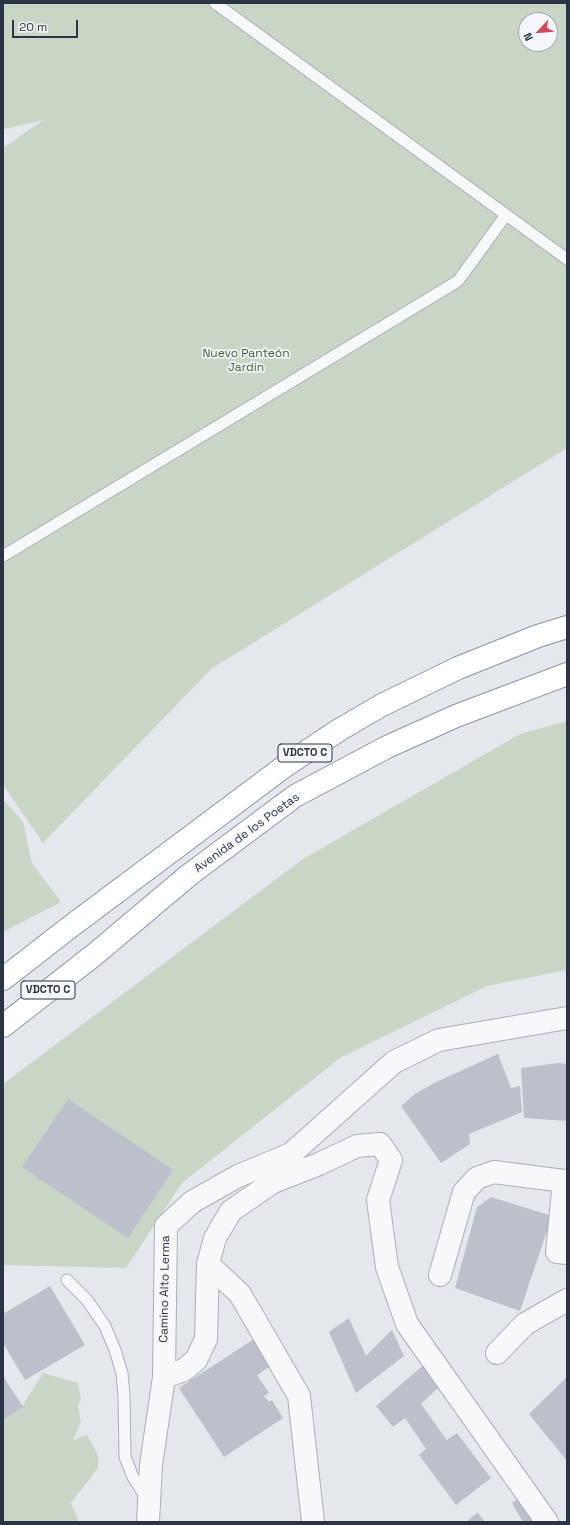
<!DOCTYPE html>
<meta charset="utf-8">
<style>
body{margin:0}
#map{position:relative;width:570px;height:1525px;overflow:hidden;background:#e4e7ec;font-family:"Space Grotesk",sans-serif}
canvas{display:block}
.frame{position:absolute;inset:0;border:4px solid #2b3445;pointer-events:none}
.north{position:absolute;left:518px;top:12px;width:40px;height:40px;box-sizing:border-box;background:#f4f6f9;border:1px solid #a4a8b1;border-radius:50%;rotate:244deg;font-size:11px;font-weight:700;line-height:16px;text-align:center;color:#2b3445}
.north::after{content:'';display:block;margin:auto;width:14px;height:18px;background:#d1495b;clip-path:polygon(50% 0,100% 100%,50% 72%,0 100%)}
.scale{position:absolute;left:12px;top:20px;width:66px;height:18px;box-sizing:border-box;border:2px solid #2b3445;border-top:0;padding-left:5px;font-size:12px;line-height:14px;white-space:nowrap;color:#2b3445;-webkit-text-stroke:3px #f4f6f9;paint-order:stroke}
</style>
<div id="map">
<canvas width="570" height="1525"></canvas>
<div class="frame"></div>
<div class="north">N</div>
<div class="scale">20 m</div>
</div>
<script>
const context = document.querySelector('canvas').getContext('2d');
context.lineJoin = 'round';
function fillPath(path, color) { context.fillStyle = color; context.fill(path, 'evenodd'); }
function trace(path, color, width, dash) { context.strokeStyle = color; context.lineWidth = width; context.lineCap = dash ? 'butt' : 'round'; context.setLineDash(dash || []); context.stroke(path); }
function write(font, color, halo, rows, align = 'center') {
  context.font = font + ' "Space Grotesk",sans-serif'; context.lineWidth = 3.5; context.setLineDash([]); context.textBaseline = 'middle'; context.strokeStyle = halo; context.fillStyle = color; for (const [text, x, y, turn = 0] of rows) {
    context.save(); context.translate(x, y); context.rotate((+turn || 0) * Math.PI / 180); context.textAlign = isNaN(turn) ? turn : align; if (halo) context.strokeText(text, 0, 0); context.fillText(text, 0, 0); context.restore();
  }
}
fillPath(new Path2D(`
 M 3,3 L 567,3 L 567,448 L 211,669 L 43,843 L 3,785 L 3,148 L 43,120 L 5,129 L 3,130 ZM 526,20 L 550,20 L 550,44 L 526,44 Z
 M 567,721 L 567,970 L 487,986 L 340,1058 L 182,1183 L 126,1268 L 3,1265 L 3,1084 L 303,859 L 520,734 Z
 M 3,799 L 23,822 L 32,863 L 61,902 L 3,932 Z
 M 43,1373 L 78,1383 L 81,1399 L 78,1406 L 81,1422 L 73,1440 L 87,1435 L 98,1455 L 98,1468 L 71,1503 L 79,1522 L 3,1522 L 3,1418 L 23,1405 Z`), '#c9d6c5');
fillPath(new Path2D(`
 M 498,1054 L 511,1088 L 520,1086 L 522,1112 L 469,1134 L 470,1144 L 441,1163 L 401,1106 L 415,1094 L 434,1083 Z
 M 558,1063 L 567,1064 L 567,1121 L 524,1118 L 521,1068 Z
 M 68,1099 L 173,1170 L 128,1238 L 22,1167 Z
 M 491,1197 L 552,1216 L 520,1311 L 455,1288 L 477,1207 Z
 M 50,1286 L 85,1345 L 25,1380 L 3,1343 L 3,1314 Z
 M 349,1318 L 366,1356 L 392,1330 L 404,1356 L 356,1393 L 329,1332 Z
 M 257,1337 L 275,1363 L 257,1375 L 269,1393 L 264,1396 L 269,1402 L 272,1400 L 283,1418 L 224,1457 L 179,1388 Z
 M 427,1362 L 443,1383 L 421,1404 L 447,1440 L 457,1433 L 491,1478 L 456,1505 L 419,1455 L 426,1449 L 405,1418 L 393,1427 L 376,1406 Z
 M 3,1376 L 23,1407 L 3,1420 Z
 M 567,1377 L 567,1461 L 529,1414 Z
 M 529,1491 L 551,1522 L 523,1522 L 512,1503 Z
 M 477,1513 L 478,1513 L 485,1522 L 466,1522 Z`), '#bbc0ca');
const service = new Path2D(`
 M 215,3 L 567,259
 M 3,556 L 458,281 L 506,215
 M 67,1280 L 87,1300 L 105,1326 L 115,1350 L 122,1373 L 124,1396 L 125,1457 L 133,1477 L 147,1499`);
const minor = new Path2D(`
 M 208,1264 L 240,1294 L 299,1396 L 313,1522
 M 440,1275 L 464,1192 L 477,1178 L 494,1172 L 564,1181 L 557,1252 L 567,1253
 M 497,1353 L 525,1324 L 567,1300
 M 164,1377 L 184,1370 L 196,1360 L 206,1339 L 208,1264 L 215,1238 L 231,1211 L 273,1182 L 319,1164 L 357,1146 L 380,1144 L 391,1160 L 378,1200 L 387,1267 L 407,1324 L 547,1522
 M 148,1522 L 151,1465 L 164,1377 L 166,1226 L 192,1202 L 238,1176 L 291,1154 L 394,1062 L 439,1040 L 567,1018`);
const motorway = new Path2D(`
 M 3,979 L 70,927 L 285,766 L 339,730 L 382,705 L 458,668 L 538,636 L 567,627
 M 3,1026 L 94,955 L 189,875 L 295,796 L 387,747 L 456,716 L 567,674`);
trace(service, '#a9aeb7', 13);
trace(minor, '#a9aeb7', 24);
trace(motorway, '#8b94a3', 24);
trace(service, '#f7f8fa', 11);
trace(minor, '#f7f8fa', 22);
trace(motorway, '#fff', 22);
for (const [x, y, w] of [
 [305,753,54],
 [48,990,54]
]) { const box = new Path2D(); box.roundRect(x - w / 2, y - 9, w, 18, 3); context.fillStyle = '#f4f6f9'; context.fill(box); trace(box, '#2b3445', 1); }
write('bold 11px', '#2b3445', null, [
 ["VDCTO C",305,753],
 ["VDCTO C",48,990]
]);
write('12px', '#3f6138', '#f4f6f9', [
 ["Nuevo Panteón",246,354],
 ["Jardín",246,368]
]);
write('12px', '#2b3445', '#f4f6f9', [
 ["Avenida de los Poetas",247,833,-36],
 ["Camino Alto Lerma",165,1289,-89]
]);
</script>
